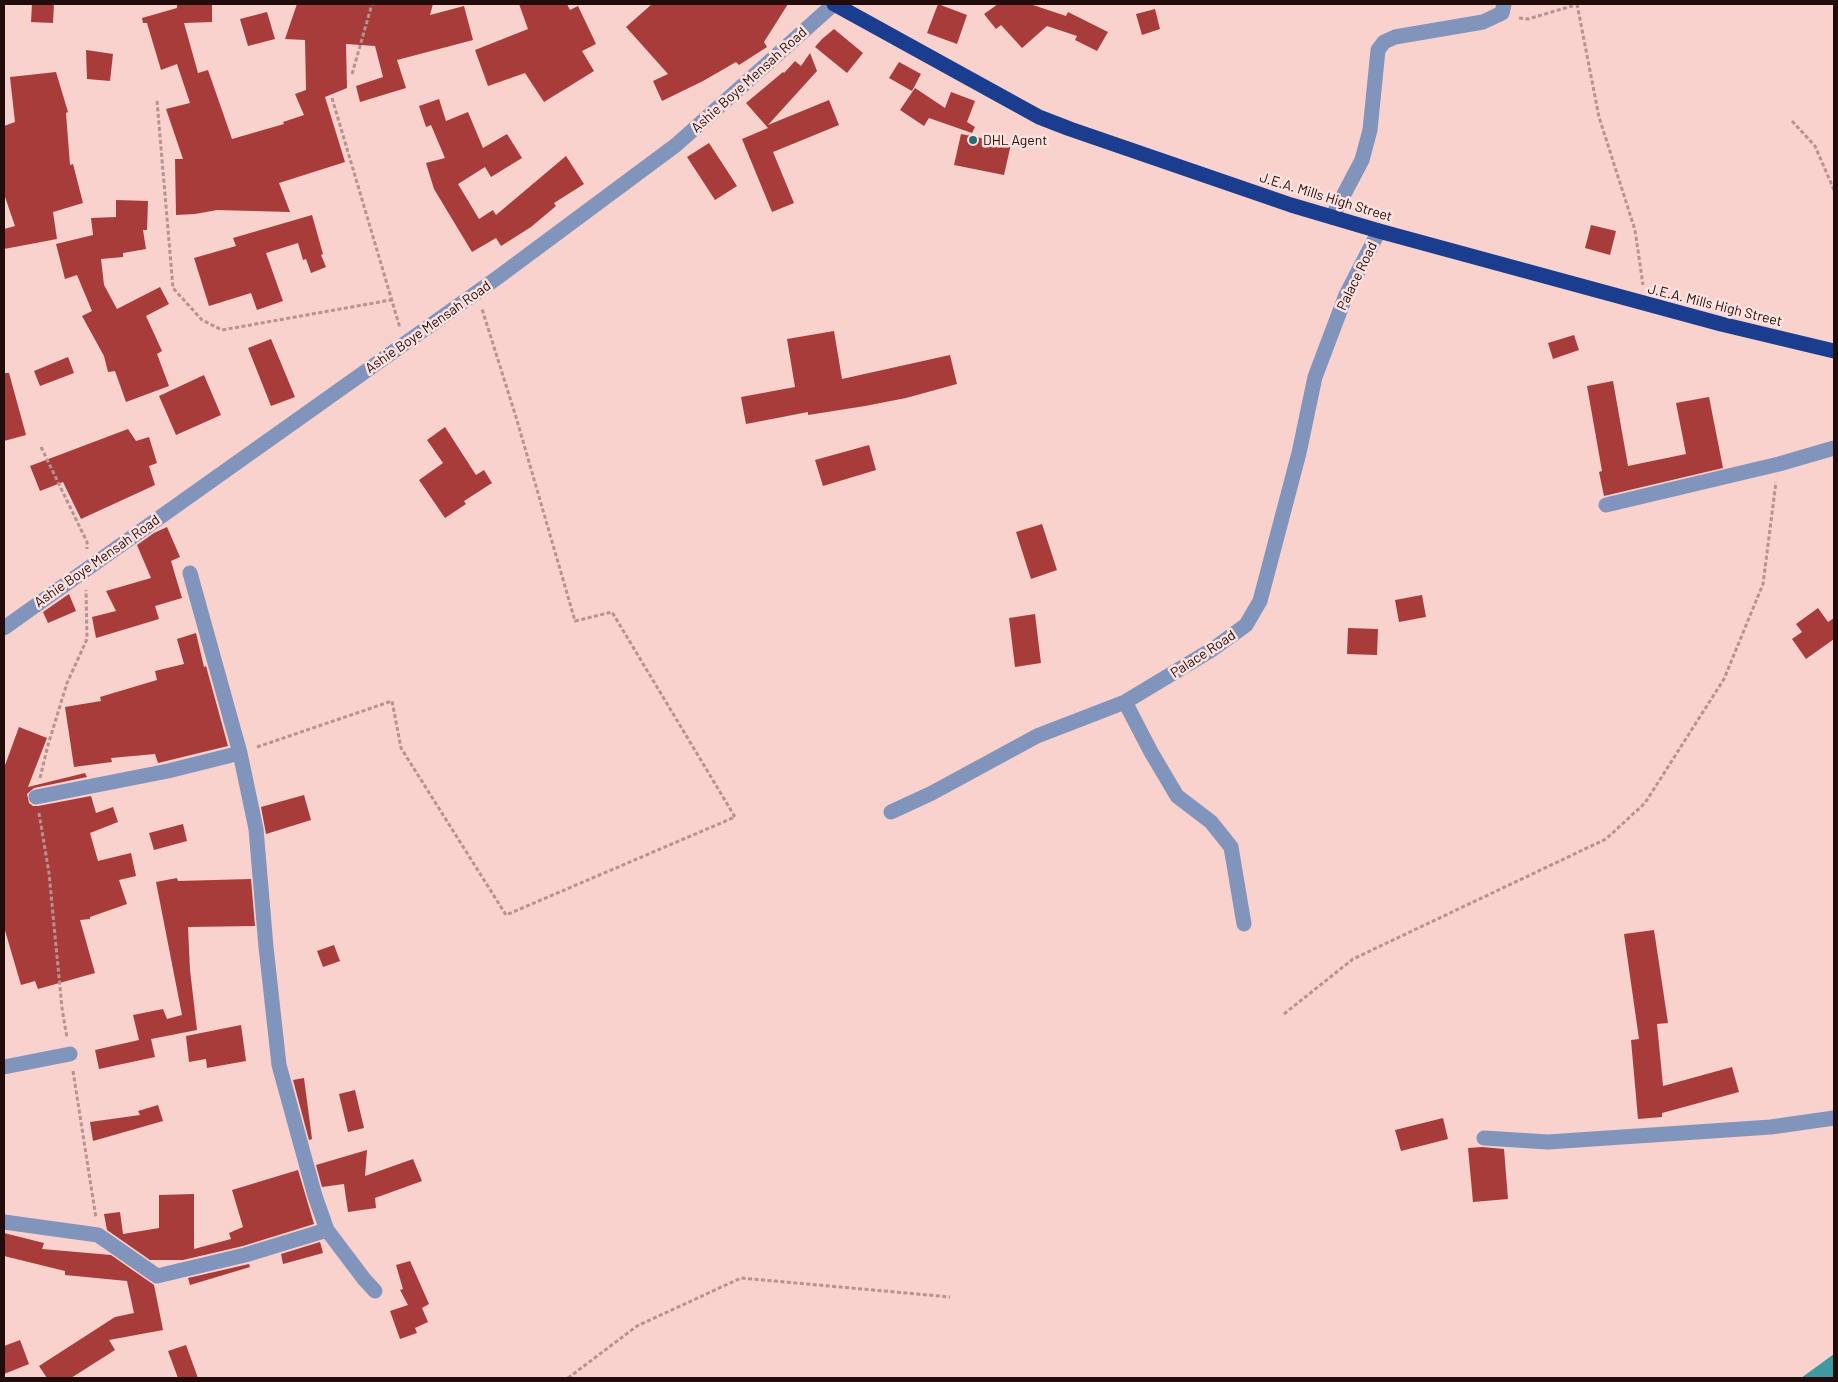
<!DOCTYPE html>
<style>
body{margin:0}
#map{position:relative;width:1838px;height:1382px;overflow:hidden;background:#f9d1cd;font-family:Barlow,sans-serif}
canvas{display:block}
.frame{position:absolute;inset:0;border:5px solid #220c0b;pointer-events:none}
</style>
<div id="map">
<canvas width="1838" height="1382"></canvas>
<div class="frame"></div>
</div>
<script>
const context = document.querySelector('canvas').getContext('2d');
context.lineJoin = 'round';
function fillPath(path, color) { context.fillStyle = color; context.fill(path, 'evenodd'); }
function trace(path, color, width, dash) { context.strokeStyle = color; context.lineWidth = width; context.lineCap = dash ? 'butt' : 'round'; context.setLineDash(dash || []); context.stroke(path); }
function write(font, color, halo, rows, align = 'center') {
  context.font = font + ' Barlow,sans-serif'; context.lineWidth = 5; context.setLineDash([]); context.textBaseline = 'middle'; context.strokeStyle = halo; context.fillStyle = color; for (const [text, x, y, turn = 0] of rows) {
    context.save(); context.translate(x, y); context.rotate((+turn || 0) * Math.PI / 180); context.textAlign = isNaN(turn) ? turn : align; if (halo) context.strokeText(text, 0, 0); context.fillText(text, 0, 0); context.restore();
  }
}
fillPath(new Path2D(`
 M 1834,1354 L 1834,1378 L 1801,1378 Z`), '#3e99a1');
fillPath(new Path2D(`
 M 32,4 L 54,4 L 53,23 L 31,22 Z
 M 177,4 L 212,4 L 212,22 L 184,23 L 198,73 L 208,70 L 232,139 L 284,124 L 283,122 L 304,115 L 295,94 L 306,90 L 305,40 L 285,39 L 297,4 L 433,4 L 430,15 L 464,6 L 473,40 L 397,60 L 406,88 L 360,102 L 356,86 L 383,77 L 375,46 L 346,44 L 347,88 L 325,97 L 345,162 L 279,183 L 290,212 L 217,210 L 195,214 L 176,215 L 175,159 L 183,159 L 166,109 L 190,103 L 177,64 L 161,70 L 147,23 L 143,23 L 142,18 L 177,8 Z
 M 519,4 L 567,4 L 570,10 L 578,6 L 596,44 L 582,51 L 594,71 L 544,102 L 525,73 L 488,86 L 475,50 L 528,29 Z
 M 652,4 L 788,4 L 764,42 L 767,47 L 739,65 L 736,62 L 703,81 L 662,101 L 653,81 L 668,74 L 626,27 Z
 M 938,4 L 967,15 L 957,44 L 927,33 Z
 M 998,4 L 1030,4 L 1066,16 L 1068,12 L 1108,32 L 1097,51 L 1075,40 L 1077,36 L 1047,26 L 1022,48 L 1001,25 L 996,29 L 984,14 Z
 M 1155,9 L 1160,29 L 1142,35 L 1136,14 Z
 M 267,12 L 275,39 L 248,46 L 240,19 Z
 M 834,29 L 863,53 L 847,73 L 815,47 L 822,39 Z
 M 86,50 L 113,54 L 110,81 L 87,79 Z
 M 810,53 L 817,71 L 768,125 L 829,100 L 839,125 L 773,152 L 794,203 L 772,212 L 742,139 L 768,128 L 746,103 L 783,72 L 784,73 L 795,61 L 801,66 Z
 M 899,62 L 921,74 L 912,91 L 889,78 Z
 M 56,72 L 68,112 L 66,113 L 70,165 L 73,164 L 83,203 L 53,212 L 57,239 L 4,249 L 4,229 L 15,226 L 4,194 L 4,126 L 15,122 L 10,77 Z
 M 915,88 L 945,108 L 951,92 L 975,101 L 967,122 L 975,127 L 972,133 L 929,118 L 924,126 L 900,110 Z
 M 439,99 L 446,121 L 468,112 L 483,148 L 507,134 L 522,158 L 491,177 L 485,167 L 458,184 L 479,219 L 493,210 L 496,215 L 566,156 L 584,184 L 554,203 L 556,206 L 531,227 L 501,246 L 496,238 L 472,252 L 434,189 L 426,163 L 445,158 L 431,125 L 426,127 L 419,106 Z
 M 961,134 L 1011,144 L 1004,175 L 954,165 Z
 M 709,143 L 737,186 L 715,200 L 687,157 Z
 M 116,200 L 148,201 L 147,230 L 143,230 L 146,249 L 123,253 L 123,257 L 101,259 L 104,285 L 117,309 L 160,287 L 169,304 L 146,316 L 162,351 L 157,354 L 169,386 L 126,402 L 115,371 L 108,372 L 104,356 L 82,316 L 92,311 L 77,275 L 65,279 L 56,244 L 93,235 L 91,218 L 116,217 Z
 M 312,215 L 323,254 L 321,255 L 326,267 L 311,273 L 306,259 L 303,260 L 298,243 L 266,253 L 283,301 L 257,310 L 251,293 L 209,306 L 194,258 L 236,246 L 233,238 Z
 M 1591,225 L 1616,231 L 1610,255 L 1585,248 Z
 M 834,331 L 842,379 L 950,355 L 957,384 L 906,398 L 865,406 L 808,415 L 808,412 L 746,424 L 741,397 L 795,387 L 787,339 Z
 M 1574,335 L 1579,350 L 1553,359 L 1548,343 Z
 M 271,339 L 295,397 L 271,406 L 248,348 Z
 M 68,357 L 74,373 L 40,386 L 34,371 Z
 M 4,373 L 9,373 L 26,435 L 4,441 Z
 M 204,375 L 221,415 L 176,435 L 159,396 Z
 M 1613,381 L 1628,466 L 1686,454 L 1676,403 L 1709,397 L 1723,468 L 1604,496 L 1599,472 L 1602,471 L 1587,386 Z
 M 445,427 L 476,475 L 484,470 L 492,483 L 464,501 L 466,504 L 445,518 L 419,480 L 443,463 L 427,440 Z
 M 128,429 L 136,441 L 149,437 L 157,463 L 149,466 L 155,485 L 81,519 L 63,482 L 40,491 L 30,466 Z
 M 869,445 L 876,470 L 823,486 L 815,460 Z
 M 1042,524 L 1057,570 L 1031,579 L 1016,532 Z
 M 167,527 L 180,557 L 171,561 L 182,598 L 155,606 L 159,619 L 96,638 L 92,617 L 116,611 L 106,591 L 151,578 L 137,545 L 154,533 Z
 M 69,594 L 76,611 L 48,623 L 43,612 Z
 M 1422,595 L 1426,617 L 1399,622 L 1395,600 Z
 M 1818,608 L 1828,622 L 1834,618 L 1834,639 L 1806,659 L 1792,639 L 1802,632 L 1796,624 Z
 M 1035,614 L 1041,663 L 1015,667 L 1009,618 Z
 M 1348,628 L 1378,629 L 1377,655 L 1347,654 Z
 M 196,633 L 204,667 L 206,666 L 228,746 L 158,763 L 155,754 L 111,758 L 112,762 L 74,767 L 65,707 L 101,701 L 100,697 L 157,680 L 155,671 L 184,664 L 177,639 Z
 M 19,727 L 47,738 L 28,787 L 85,773 L 87,777 L 34,788 L 27,794 L 29,803 L 33,806 L 38,806 L 91,796 L 96,813 L 113,807 L 118,822 L 90,833 L 98,861 L 131,853 L 136,876 L 119,880 L 127,904 L 90,917 L 90,919 L 80,920 L 95,973 L 38,989 L 35,981 L 21,985 L 4,927 L 4,768 Z
 M 304,795 L 311,820 L 266,834 L 261,807 Z
 M 183,824 L 187,841 L 154,850 L 149,833 Z
 M 177,878 L 178,881 L 251,879 L 255,926 L 188,927 L 190,970 L 197,1030 L 151,1039 L 155,1057 L 99,1069 L 95,1050 L 139,1040 L 133,1015 L 163,1009 L 167,1019 L 182,1015 L 156,882 Z
 M 1654,930 L 1668,1023 L 1657,1024 L 1663,1086 L 1732,1067 L 1739,1092 L 1662,1113 L 1662,1117 L 1638,1119 L 1631,1040 L 1639,1039 L 1624,934 Z
 M 334,945 L 340,961 L 323,967 L 317,951 Z
 M 241,1025 L 246,1061 L 207,1068 L 206,1059 L 189,1062 L 186,1036 Z
 M 304,1078 L 312,1139 L 309,1140 L 293,1080 Z
 M 355,1090 L 364,1128 L 348,1132 L 339,1094 Z
 M 158,1105 L 163,1121 L 93,1141 L 90,1122 L 140,1115 L 138,1111 Z
 M 1443,1118 L 1448,1139 L 1401,1151 L 1395,1130 Z
 M 1482,1147 L 1504,1149 L 1508,1199 L 1473,1202 L 1468,1148 Z
 M 367,1150 L 365,1176 L 413,1159 L 422,1181 L 375,1198 L 376,1208 L 348,1212 L 344,1184 L 322,1187 L 316,1165 Z
 M 298,1170 L 314,1224 L 243,1246 L 183,1260 L 150,1260 L 107,1230 L 104,1214 L 120,1212 L 123,1234 L 159,1228 L 159,1195 L 194,1194 L 194,1249 L 231,1239 L 229,1233 L 243,1227 L 232,1190 Z
 M 4,1233 L 44,1243 L 42,1249 L 111,1255 L 154,1285 L 163,1330 L 109,1340 L 115,1350 L 71,1378 L 47,1378 L 39,1366 L 115,1317 L 134,1313 L 127,1281 L 65,1275 L 65,1271 L 4,1256 Z
 M 320,1242 L 323,1253 L 283,1264 L 281,1254 Z
 M 410,1261 L 429,1304 L 422,1308 L 428,1322 L 415,1328 L 417,1333 L 400,1339 L 390,1311 L 408,1305 L 400,1290 L 403,1289 L 396,1265 Z
 M 249,1264 L 250,1267 L 190,1285 L 188,1278 Z
 M 20,1340 L 29,1364 L 4,1374 L 4,1346 Z
 M 186,1345 L 198,1378 L 178,1378 L 168,1351 Z`), '#a83c3b');
trace(new Path2D(`
 M 1577,4 L 1599,117 L 1635,230 L 1643,285
 M 1519,18 L 1528,19 L 1579,4
 M 352,74 L 372,4
 M 332,98 L 400,328
 M 157,101 L 173,288 L 202,320 L 222,330 L 391,300
 M 1792,121 L 1815,146 L 1834,190
 M 41,447 L 87,542 L 87,549
 M 257,747 L 392,701 L 401,748 L 506,915 L 735,817 L 612,612 L 575,621 L 516,417 L 482,309
 M 40,778 L 48,745 L 67,683 L 87,639 L 86,590
 M 39,813 L 49,873 L 62,1008 L 67,1038
 M 1284,1014 L 1353,959 L 1606,839 L 1645,803 L 1724,679 L 1763,584 L 1776,482
 M 73,1071 L 96,1218
 M 568,1378 L 637,1326 L 741,1278 L 950,1297`), '#b59390', 3, [4, 2.5]);
trace(new Path2D(`
 M 1332,217 L 1362,160 L 1370,130 L 1378,50 L 1384,42 L 1395,37 L 1483,22 L 1502,13 L 1504,4
 M 1606,505 L 1779,464 L 1834,448
 M 4,628 L 497,278 L 676,145 L 834,4
 M 1125,702 L 1151,752 L 1177,796 L 1211,822 L 1231,847 L 1244,924
 M 36,797 L 168,771 L 240,753 L 190,573
 M 891,812 L 932,793 L 1037,736 L 1125,702 L 1213,649 L 1246,625 L 1260,601 L 1299,453 L 1315,377 L 1346,295 L 1379,231
 M 4,1067 L 70,1054
 M 1484,1138 L 1548,1142 L 1771,1127 L 1834,1118
 M 4,1222 L 98,1235 L 157,1276 L 245,1255 L 327,1230 L 315,1196 L 279,1065 L 266,947 L 256,829 L 240,753
 M 327,1230 L 364,1279 L 375,1291`), '#8094bc', 15);
trace(new Path2D(`
 M 834,4 L 1039,117 L 1070,129 L 1291,205 L 1379,231 L 1721,324 L 1834,351`), '#1a3d8f', 15);
for (const [x, y, r, color] of [
 [973,140,5,"#226d74"]
]) { const dot = new Path2D(); dot.arc(x, y, r, 0, 2 * Math.PI); context.fillStyle = color; context.fill(dot); trace(dot, '#fde2df', 2); }
write('14px', '#220c0b', '#fde2df', [
 ["Ashie Boye Mensah Road",749,80,-42],
 ["J.E.A. Mills High Street",1326,197,17],
 ["Palace Road",1357,276,-64],
 ["J.E.A. Mills High Street",1715,305,14],
 ["Ashie Boye Mensah Road",428,327,-35],
 ["Ashie Boye Mensah Road",97,561,-35],
 ["Palace Road",1203,654,-33]
]);
write('14px', '#220c0b', '#fde2df', [
 ["DHL Agent",983,140]
], 'left');
</script>
